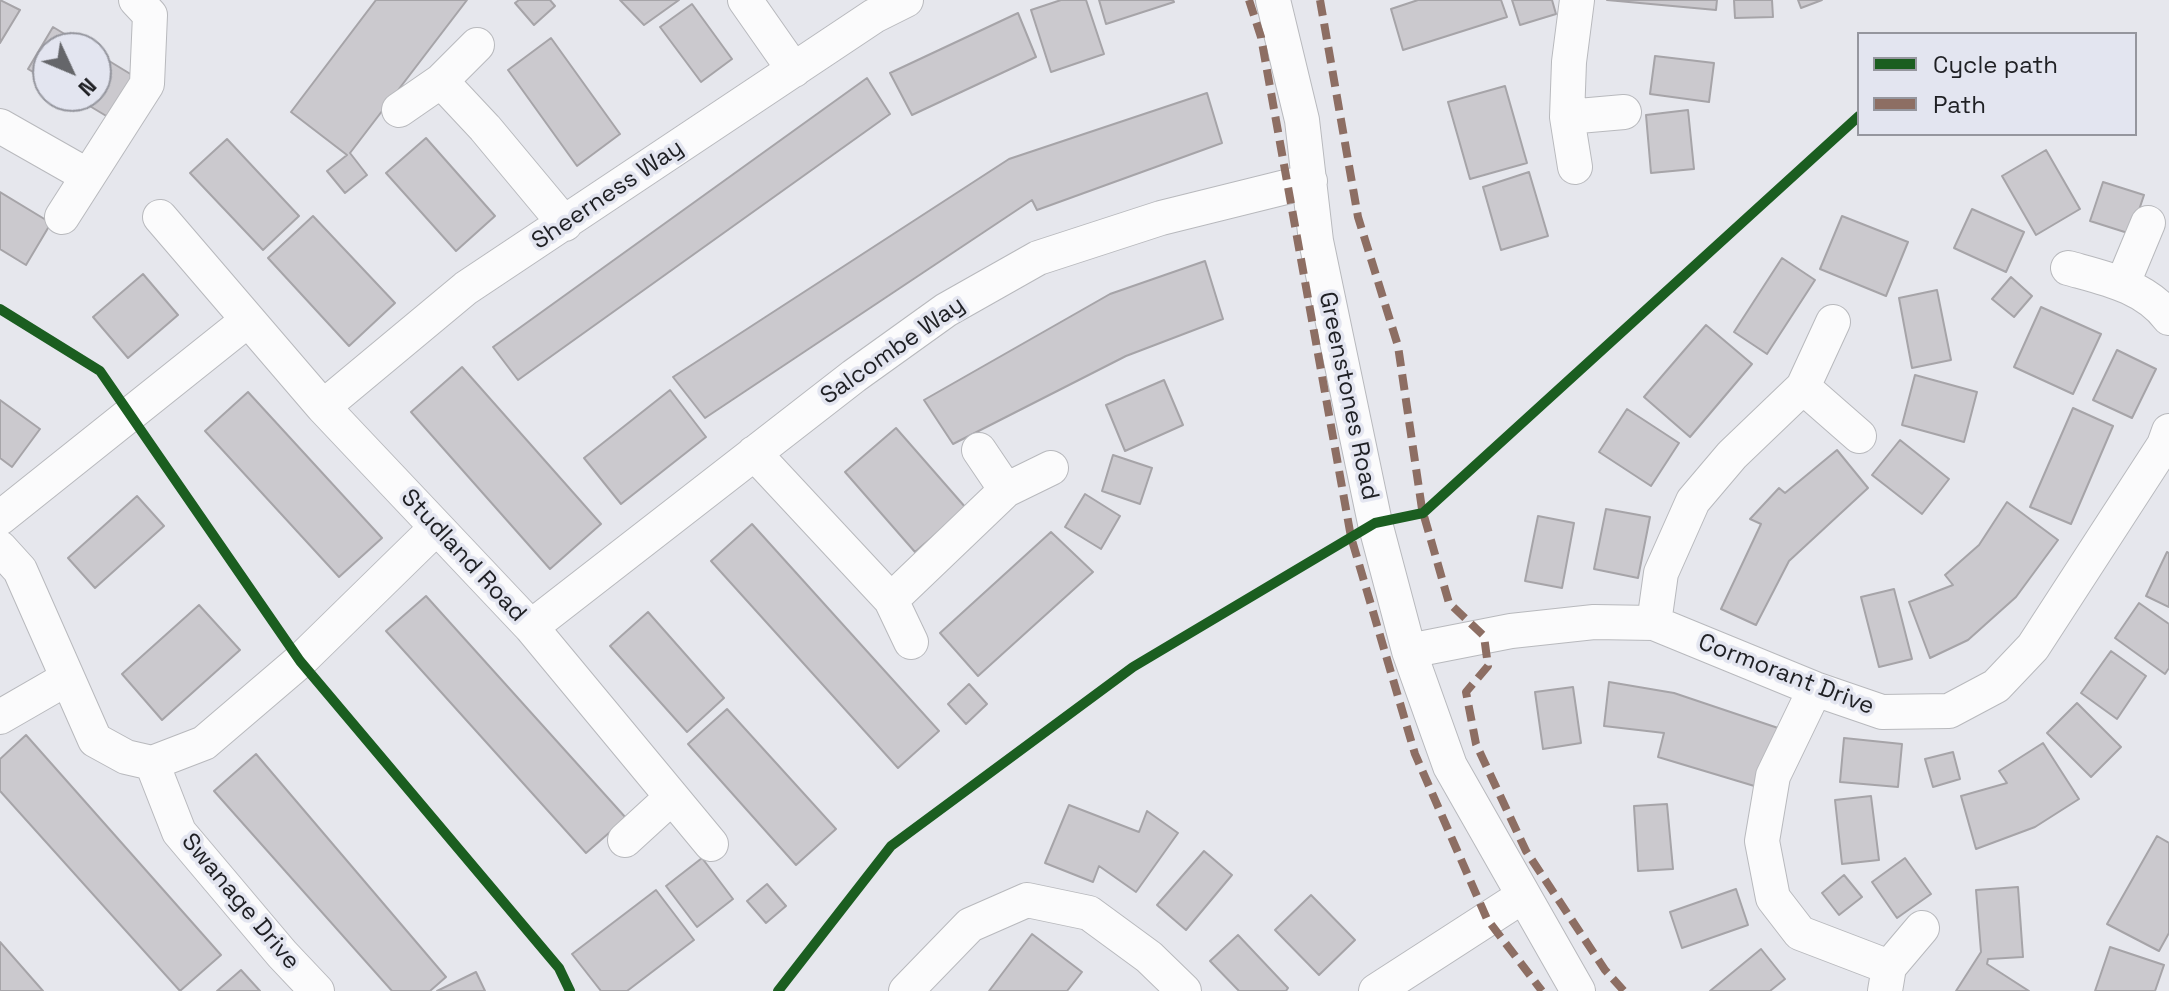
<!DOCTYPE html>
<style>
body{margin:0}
#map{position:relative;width:2169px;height:991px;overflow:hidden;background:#e6e7ed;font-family:"Space Grotesk",sans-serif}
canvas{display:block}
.legend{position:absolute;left:1857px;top:32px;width:280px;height:104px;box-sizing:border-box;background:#e3e5f0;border:2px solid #95969e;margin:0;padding:10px 14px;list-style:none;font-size:24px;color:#1f2024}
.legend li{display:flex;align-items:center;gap:16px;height:40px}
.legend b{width:40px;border:2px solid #95969e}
.north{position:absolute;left:32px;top:32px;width:80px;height:80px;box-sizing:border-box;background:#e3e5f0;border:2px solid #95969e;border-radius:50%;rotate:134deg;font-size:22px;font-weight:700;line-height:32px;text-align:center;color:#1f2024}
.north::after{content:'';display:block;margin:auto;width:28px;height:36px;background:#65666a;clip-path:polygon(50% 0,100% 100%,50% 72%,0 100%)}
</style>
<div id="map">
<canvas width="2169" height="991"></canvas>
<ul class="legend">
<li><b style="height:10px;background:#1b5e20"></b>Cycle path</li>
<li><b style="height:10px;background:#8d6e63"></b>Path</li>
</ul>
<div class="north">N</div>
</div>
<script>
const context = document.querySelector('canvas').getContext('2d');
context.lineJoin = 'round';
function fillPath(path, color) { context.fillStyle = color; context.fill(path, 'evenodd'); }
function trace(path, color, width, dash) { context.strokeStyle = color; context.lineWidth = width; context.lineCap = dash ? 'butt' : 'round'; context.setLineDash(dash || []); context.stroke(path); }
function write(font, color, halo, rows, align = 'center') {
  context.font = font + ' "Space Grotesk",sans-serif'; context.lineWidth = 7; context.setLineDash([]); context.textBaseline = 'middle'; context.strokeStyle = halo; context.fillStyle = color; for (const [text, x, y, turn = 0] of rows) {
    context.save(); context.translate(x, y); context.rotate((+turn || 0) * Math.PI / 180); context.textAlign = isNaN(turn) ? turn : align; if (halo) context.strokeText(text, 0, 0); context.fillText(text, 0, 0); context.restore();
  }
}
const building = new Path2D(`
 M 0,0 L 20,10 L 0,43 Z
 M 376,0 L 467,0 L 350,153 L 367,175 L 345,193 L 327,171 L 347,155 L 291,112 Z
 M 519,0 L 550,0 L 555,6 L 534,25 L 515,3 Z
 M 620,0 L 679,0 L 644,25 Z
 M 1061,0 L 1086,0 L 1104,54 L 1051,72 L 1031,10 Z
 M 1099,0 L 1173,0 L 1174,2 L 1106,24 Z
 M 1418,0 L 1501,0 L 1507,17 L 1403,50 L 1391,9 Z
 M 1512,0 L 1552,0 L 1556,14 L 1520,25 Z
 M 1607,0 L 1717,0 L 1716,10 Z
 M 1734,0 L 1772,0 L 1773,17 L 1735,18 Z
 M 1798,0 L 1822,0 L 1801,8 Z
 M 692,4 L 732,59 L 701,82 L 660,27 Z
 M 1018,13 L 1036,57 L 912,115 L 890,73 Z
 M 53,27 L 88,48 L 48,48 L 48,81 L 28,69 Z
 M 551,38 L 620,134 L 577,166 L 508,70 Z
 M 96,53 L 137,78 L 113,120 L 73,96 L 96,96 Z
 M 1655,56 L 1714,63 L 1709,102 L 1650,94 Z
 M 867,78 L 890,114 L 518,380 L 493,347 Z
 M 1505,86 L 1527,163 L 1470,179 L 1448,102 Z
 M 1207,93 L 1222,143 L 1037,210 L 1032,200 L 705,418 L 673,377 L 1009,159 Z
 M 1688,110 L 1694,169 L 1651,173 L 1646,115 Z
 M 426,138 L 495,216 L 456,251 L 386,173 Z
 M 227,139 L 299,216 L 263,250 L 190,173 Z
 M 2046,150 L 2080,209 L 2036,235 L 2002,176 Z
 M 1529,172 L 1548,236 L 1501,250 L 1483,187 Z
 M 2103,182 L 2144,195 L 2131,234 L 2090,221 Z
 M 0,192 L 51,223 L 26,265 L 0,249 Z
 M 1972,209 L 2024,232 L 2006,272 L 1954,248 Z
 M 313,216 L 395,303 L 349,346 L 268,258 Z
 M 1842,216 L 1908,242 L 1886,296 L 1820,269 Z
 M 1782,258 L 1815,280 L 1767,354 L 1734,332 Z
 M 1205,261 L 1223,319 L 1126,356 L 953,444 L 924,400 L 1110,294 Z
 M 143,274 L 178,315 L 128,358 L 93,317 Z
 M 2011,277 L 2032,296 L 2014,317 L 1992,299 Z
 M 1937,290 L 1951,360 L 1912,368 L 1899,298 Z
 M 2041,307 L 2101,334 L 2073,394 L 2014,367 Z
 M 1706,325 L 1752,364 L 1690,437 L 1644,397 Z
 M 2117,350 L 2156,369 L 2132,418 L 2093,400 Z
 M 462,367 L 601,524 L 550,569 L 411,412 Z
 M 1915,375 L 1977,392 L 1964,442 L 1902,425 Z
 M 1164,380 L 1183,425 L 1125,451 L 1106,405 Z
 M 670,390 L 706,437 L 621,504 L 584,458 Z
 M 248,392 L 382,538 L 339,577 L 205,431 Z
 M 0,400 L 40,429 L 12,467 L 0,458 Z
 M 2073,408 L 2113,426 L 2071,524 L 2030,507 Z
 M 1627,409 L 1679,443 L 1651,486 L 1599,452 Z
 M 896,428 L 966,508 L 915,552 L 845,472 Z
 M 1900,440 L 1949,479 L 1922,514 L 1872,475 Z
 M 1837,450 L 1868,488 L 1789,561 L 1756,625 L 1721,609 L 1761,524 L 1750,519 L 1779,488 L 1785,493 Z
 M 1113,455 L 1152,468 L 1140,504 L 1102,491 Z
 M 1085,494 L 1120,516 L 1101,549 L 1065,527 Z
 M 137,496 L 164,526 L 95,588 L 68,558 Z
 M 2007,502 L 2058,540 L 2016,597 L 1968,640 L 1930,658 L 1909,602 L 1953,585 L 1945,575 L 1979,545 Z
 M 1606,509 L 1650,517 L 1638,578 L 1594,569 Z
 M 1538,516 L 1574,523 L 1562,588 L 1525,581 Z
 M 752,524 L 939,731 L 898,768 L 711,561 Z
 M 1051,532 L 1093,572 L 978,676 L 940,633 Z
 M 2167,552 L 2169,553 L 2169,607 L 2146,596 Z
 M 1894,589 L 1912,659 L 1879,667 L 1861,597 Z
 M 426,596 L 626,818 L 586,853 L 386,631 Z
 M 2139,603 L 2169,624 L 2169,668 L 2165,674 L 2115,638 Z
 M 199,605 L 240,650 L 162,720 L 122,674 Z
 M 648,612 L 724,698 L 687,732 L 610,646 Z
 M 2111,651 L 2146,676 L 2117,719 L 2081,693 Z
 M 1609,682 L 1674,693 L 1781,729 L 1761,788 L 1658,757 L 1664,733 L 1604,726 Z
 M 969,684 L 987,704 L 966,724 L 948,704 Z
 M 1573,687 L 1581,743 L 1543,749 L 1535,692 Z
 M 2077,703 L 2121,747 L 2091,777 L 2047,733 Z
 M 727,709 L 836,829 L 796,865 L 688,744 Z
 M 26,735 L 221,955 L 180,991 L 0,791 L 0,759 Z
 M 1844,738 L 1902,744 L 1898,787 L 1840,782 Z
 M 2043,743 L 2079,799 L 2035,827 L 1976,849 L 1961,796 L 2007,783 L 1999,771 Z
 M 1953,752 L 1960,779 L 1933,787 L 1925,759 Z
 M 256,754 L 446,977 L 430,991 L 392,991 L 214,791 Z
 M 1871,796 L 1879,860 L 1842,864 L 1835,800 Z
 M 1667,804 L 1673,869 L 1638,871 L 1634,806 Z
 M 1069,805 L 1139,832 L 1147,811 L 1178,833 L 1136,892 L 1099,866 L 1093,882 L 1045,863 Z
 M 2157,836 L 2169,843 L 2169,933 L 2159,951 L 2107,924 Z
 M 1204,851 L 1232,875 L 1186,930 L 1157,905 Z
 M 702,858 L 733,899 L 697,927 L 666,886 Z
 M 1905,858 L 1931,894 L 1897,918 L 1872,882 Z
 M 1844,875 L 1862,897 L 1839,915 L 1822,893 Z
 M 767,884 L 786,906 L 766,923 L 747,901 Z
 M 2018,887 L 2023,957 L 1988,959 L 1987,964 L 2029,991 L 1956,991 L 1981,952 L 1976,890 Z
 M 1736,889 L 1748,925 L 1682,948 L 1670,912 Z
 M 656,890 L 694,940 L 627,991 L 601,991 L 572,954 Z
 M 1311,895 L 1355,940 L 1319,975 L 1275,930 Z
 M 1032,934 L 1082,972 L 1067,991 L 989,991 Z
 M 1238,935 L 1288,988 L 1286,991 L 1239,991 L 1210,961 Z
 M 0,942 L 43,991 L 0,991 Z
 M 2110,947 L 2164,965 L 2155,991 L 2095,991 Z
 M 1761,949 L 1785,979 L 1770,991 L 1710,991 Z
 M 241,970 L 260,991 L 217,991 Z
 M 476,972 L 485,991 L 437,991 Z`);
fillPath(building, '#cbc9ce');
trace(building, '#a6a4a8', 2);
const minor = new Path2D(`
 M 745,0 L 794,70
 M 1273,0 L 1302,120 L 1316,241 L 1375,523 L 1409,651 L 1450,766 L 1578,991
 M 441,81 L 485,128 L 565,224
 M 399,110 L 441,81 L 477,45
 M 1567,117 L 1624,112
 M 0,126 L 88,176
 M 1575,167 L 1567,117 L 1569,62 L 1577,0
 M 62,217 L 147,84 L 150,15 L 136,0
 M 160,217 L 323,407 L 531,627 L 711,844
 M 2068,268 C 2104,278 2145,286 2169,318
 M 2123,283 L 2148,223
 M 1833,322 L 1803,387 L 1859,436
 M 323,407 L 466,288 L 874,16 L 906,0
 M 979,450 L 1006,490
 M 754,453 L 891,600 L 911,642
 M 0,518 L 248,320
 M 0,548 L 20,570 L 95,740 L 126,757 L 152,763 L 204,743 L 300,661 L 436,528
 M 891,600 L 1006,490 L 1051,468
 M 1654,623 L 1661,573 L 1693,501 L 1732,455 L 1803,387
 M 531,627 L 854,376 L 946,310 L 1038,258 L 1161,218 L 1310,181
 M 1409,651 L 1511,631 L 1594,622 L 1654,623 L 1815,689 L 1882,712 L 1949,711 L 1996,686 L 2033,647 L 2164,445 L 2169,431
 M 1815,689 L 1773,776 L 1762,841 L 1773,898 L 1800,933 L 1889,967
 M 0,717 L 66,679
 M 152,763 L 179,832 L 282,954 L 317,991
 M 625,840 L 672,797
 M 906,991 L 970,925 L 1027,900 L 1089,913 L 1149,957 L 1184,991
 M 1376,991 L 1523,896
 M 1885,991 L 1889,967 L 1922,928`);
trace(minor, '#b8b9bd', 36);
trace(minor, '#fbfbfc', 34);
trace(new Path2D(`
 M 1249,0 L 1261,37 L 1351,537 L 1415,754 L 1487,919 L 1542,991
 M 1320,0 L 1358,217 L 1398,346 L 1422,509 L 1449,603 L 1484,636 L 1488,666 L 1466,692 L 1476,744 L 1526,851 L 1605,970 L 1624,991`), '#8d6e63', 8, [16, 8]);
trace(new Path2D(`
 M 0,309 L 100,371 L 300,661 L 559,968 L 570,991
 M 778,991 L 891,846 L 1133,667 L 1375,523 L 1423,513 L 1859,116`), '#1b5e20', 10);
write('24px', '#1f2024', '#e3e5f0', [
 ["Sheerness Way",608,195,-34],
 ["Salcombe Way",893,351,-35],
 ["Greenstones Road",1348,396,78],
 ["Studland Road",463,556,47],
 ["Cormorant Drive",1786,675,21],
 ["Swanage Drive",240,902,50]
]);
</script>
